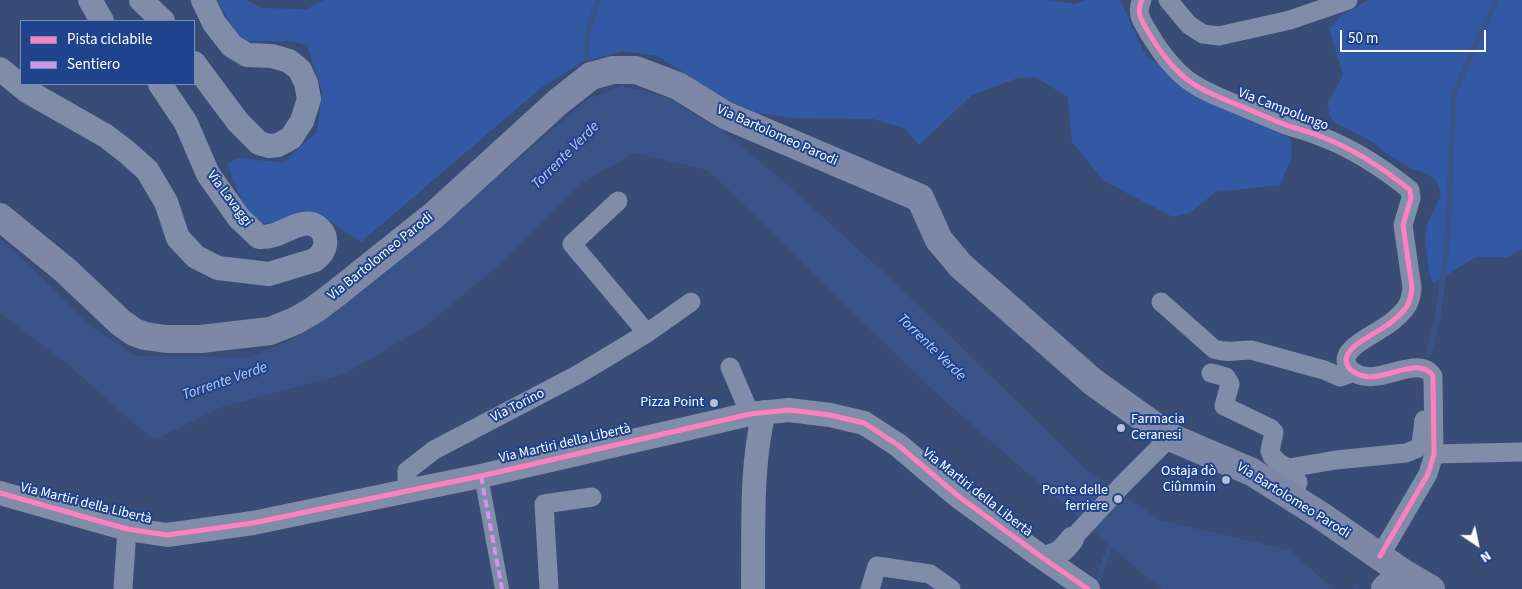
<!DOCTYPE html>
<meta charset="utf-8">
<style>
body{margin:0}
#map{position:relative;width:1522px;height:589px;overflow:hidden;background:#394c75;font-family:"Source Sans 3",sans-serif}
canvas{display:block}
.legend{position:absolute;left:20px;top:20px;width:175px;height:65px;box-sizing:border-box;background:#20438e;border:1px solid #798ebb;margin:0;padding:6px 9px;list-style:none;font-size:15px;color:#fff}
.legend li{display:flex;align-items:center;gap:10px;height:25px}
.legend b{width:25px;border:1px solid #798ebb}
.north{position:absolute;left:1452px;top:519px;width:50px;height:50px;-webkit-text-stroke:4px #20438e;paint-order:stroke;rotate:146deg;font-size:14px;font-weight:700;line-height:20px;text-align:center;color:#fff}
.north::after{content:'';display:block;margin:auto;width:18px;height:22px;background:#fff;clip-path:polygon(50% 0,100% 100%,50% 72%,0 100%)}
.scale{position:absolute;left:1340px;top:30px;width:146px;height:22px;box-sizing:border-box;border:2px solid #fff;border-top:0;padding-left:6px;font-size:15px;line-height:18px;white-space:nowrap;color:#fff;-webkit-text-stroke:4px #20438e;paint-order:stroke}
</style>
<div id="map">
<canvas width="1522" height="589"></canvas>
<ul class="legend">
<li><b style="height:6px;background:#ff80c0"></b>Pista ciclabile</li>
<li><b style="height:6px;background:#d193ec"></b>Sentiero</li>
</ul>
<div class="north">N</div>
<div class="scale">50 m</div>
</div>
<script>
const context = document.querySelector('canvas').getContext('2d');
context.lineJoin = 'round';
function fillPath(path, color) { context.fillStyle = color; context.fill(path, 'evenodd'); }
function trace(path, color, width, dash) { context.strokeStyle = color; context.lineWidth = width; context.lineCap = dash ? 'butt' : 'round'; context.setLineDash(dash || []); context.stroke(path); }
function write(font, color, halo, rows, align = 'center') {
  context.font = font + ' "Source Sans 3",sans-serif'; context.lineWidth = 4; context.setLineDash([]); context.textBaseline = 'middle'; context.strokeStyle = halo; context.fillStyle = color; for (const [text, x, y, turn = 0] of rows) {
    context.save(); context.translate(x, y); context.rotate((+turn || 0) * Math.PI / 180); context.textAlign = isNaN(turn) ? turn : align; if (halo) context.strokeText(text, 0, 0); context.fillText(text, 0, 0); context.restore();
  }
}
fillPath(new Path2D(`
 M 217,0 L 247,0 L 260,8 L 307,9 L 324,0 L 1047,0 L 1075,4 L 1085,0 L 1120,0 L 1146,56 L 1196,90 L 1279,130 L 1291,140 L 1292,156 L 1280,185 L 1216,192 L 1189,213 L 1173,217 L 1104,181 L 1072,142 L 1068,97 L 1035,77 L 1018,78 L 972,95 L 919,145 L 904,128 L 873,119 L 793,118 L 757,113 L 726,99 L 657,56 L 623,51 L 582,62 L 541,88 L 361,242 L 324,217 C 309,219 270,228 257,221 C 244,214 233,177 227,163 L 240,158 L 283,163 L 317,132 L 322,91 L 307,45 L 291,41 L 241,41 Z
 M 1368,0 L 1522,0 L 1522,249 L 1508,257 L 1476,257 L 1433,283 L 1429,272 L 1425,241 L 1427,224 L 1441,195 L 1437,181 L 1425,173 L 1410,168 L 1385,153 L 1373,142 L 1332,121 L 1327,105 L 1343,75 L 1329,28 L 1341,16 Z`), '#3459a4');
fillPath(new Path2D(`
 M 622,86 L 664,96 L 723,131 L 782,180 L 901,288 L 1090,473 L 1160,520 L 1290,550 L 1333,589 L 1162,589 L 1140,572 L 927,385 L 708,170 L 634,153 L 580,184 L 498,266 L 426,326 L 345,374 L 222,407 L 154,440 L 122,413 L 70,366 L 0,313 L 0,239 L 24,260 L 93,328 L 137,356 L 251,357 L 299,336 L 384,274 L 588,99 Z`), '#3a5388');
trace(new Path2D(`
 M 589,69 L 586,48 L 589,28 L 598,0
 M 1429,353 L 1438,316 L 1447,246 L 1454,94 L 1496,0
 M 1098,579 L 1113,539
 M 1355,589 L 1356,586`), '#3a5388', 5.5);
trace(new Path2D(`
 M 481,476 L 502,589`), '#808da8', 14);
trace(new Path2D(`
 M 1142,0 C 1135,13 1143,23 1150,35 C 1161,53 1174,71 1192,83 C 1205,92 1219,97 1233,103 C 1251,110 1268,118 1286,125 C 1298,129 1311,132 1322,137 C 1354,149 1384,169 1410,190 L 1411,198 L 1403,225 L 1412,288 C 1411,296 1410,303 1405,309 C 1398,317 1390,324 1381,329 C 1371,336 1334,352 1350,369 C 1374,393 1416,351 1433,376 L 1434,454 L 1428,474 L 1380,556
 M 1168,0 L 1189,25 L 1203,34 L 1219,36 L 1290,20 L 1348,0
 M 618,201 L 572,244 L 647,333
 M 1161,302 L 1214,349 C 1228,354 1237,350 1251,350 L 1324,370 L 1340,377 L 1354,372
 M 730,367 L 750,414
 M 1211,373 L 1226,377 L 1230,384 L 1224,406 L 1270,428 L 1274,432 L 1270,451 L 1272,456 L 1280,464 L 1289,468 L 1298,482 L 1293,498
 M 1434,454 L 1522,452
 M 1289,468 L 1336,460 L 1406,453 L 1416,449 L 1421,445 L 1424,420
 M 407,491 L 407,471 L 434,450 L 579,374 L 647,333 L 691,302
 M 1072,539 L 1126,481 L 1170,437
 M 123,589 L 127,529
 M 549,589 L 544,504 L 592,497
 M 870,589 L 877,566 L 930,574 L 951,589`), '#808da8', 19);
trace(new Path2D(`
 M 90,0 L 102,21
 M 141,0 L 163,21
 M 194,63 L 238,122 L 259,143 L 269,146 L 278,145 L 291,138 L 302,121 L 309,99 L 306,83 L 300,70 L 289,61 L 272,56 L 247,55 L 232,46 L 214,23 L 203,0
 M 0,69 L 27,91 L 106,136 L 128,153 L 147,170 L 166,202 L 178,238 L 196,257 L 218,268 L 269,274 L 315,260 C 320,256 324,252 325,245 C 327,232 316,221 303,224 C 287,227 277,238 259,237 L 239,218 L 208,174 L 186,123 L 160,84
 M 0,493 L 127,529 L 167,535 L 253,523 L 407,491 L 481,476 L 750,414 L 789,410 L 830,415 L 864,423 L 898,445 L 958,496 L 1043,558 L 1088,589
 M 1043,558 C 1058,555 1063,551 1072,539
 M 753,589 C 754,531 750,469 764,412`), '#808da8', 24);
trace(new Path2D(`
 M 0,217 L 65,270 L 120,322 L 134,332 L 145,336 L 166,339 L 201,339 L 270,331 L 295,321 L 314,310 L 334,295 L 433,216 L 558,102 L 591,76 L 613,70 L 636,70 L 678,86 L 725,115 L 920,198 L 939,240 L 961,266 L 1093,382 L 1170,437 L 1252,472 L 1320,515 L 1402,572
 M 1385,589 L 1402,572 L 1431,589`), '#7c88a5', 28);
trace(new Path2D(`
 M 481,476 L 502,589`), '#d193ec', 4, [8, 4]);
trace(new Path2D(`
 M 1142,0 C 1135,13 1143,23 1150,35 C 1161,53 1174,71 1192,83 C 1205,92 1219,97 1233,103 C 1251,110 1268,118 1286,125 C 1298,129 1311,132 1322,137 C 1354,149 1384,169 1410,190 L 1411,198 L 1403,225 L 1412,288 C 1411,296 1410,303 1405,309 C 1398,317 1390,324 1381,329 C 1371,336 1334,352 1350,369 C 1374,393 1416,351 1433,376 L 1434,454 L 1428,474 L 1380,556
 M 0,493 L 127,529 L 167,535 L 253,523 L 407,491 L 481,476 L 750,414 L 789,410 L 830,415 L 864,423 L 898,445 L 958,496 L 1043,558 L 1088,589`), '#ff80c0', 5);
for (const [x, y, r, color] of [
 [714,403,5,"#bac0cf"],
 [1121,428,5,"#bac0cf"],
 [1226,480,5,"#bac0cf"],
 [1118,499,5,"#bac0cf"]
]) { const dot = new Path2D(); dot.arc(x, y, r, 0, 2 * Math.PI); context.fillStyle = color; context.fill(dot); trace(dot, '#20438e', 2); }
write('14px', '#fff', '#20438e', [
 ["Via Campolungo",1283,110,21],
 ["Via Bartolomeo Parodi",777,136,24],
 ["Via Lavaggi",229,199,53],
 ["Via Bartolomeo Parodi",381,257,-39],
 ["Via Torino",518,406,-27],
 ["Via Martiri della Libertà",565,444,-13],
 ["Via Martiri della Libertà",977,493,38],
 ["Via Bartolomeo Parodi",1293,501,32],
 ["Via Martiri della Libertà",86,504,14]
]);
write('14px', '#fff', '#20438e', [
 ["Pizza Point",704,403],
 ["Farmacia",1131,420,"left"],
 ["Ceranesi",1131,436,"left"],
 ["Ostaja dò",1216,472],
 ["Ciûmmin",1216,488],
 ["Ponte delle",1108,491],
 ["ferriere",1108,507]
], 'right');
write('italic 15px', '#bbcef3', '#20438e', [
 ["Torrente Verde",566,156,-45],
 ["Torrente Verde",931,348,44],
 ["Torrente Verde",225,382,-19]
]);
</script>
